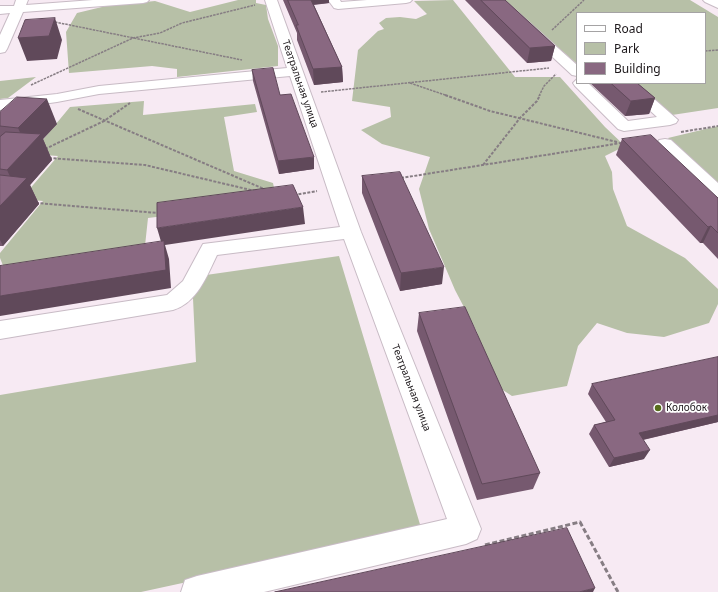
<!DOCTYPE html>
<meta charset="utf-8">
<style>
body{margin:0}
#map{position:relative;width:718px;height:592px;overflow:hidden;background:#f7eaf3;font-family:"Noto Sans",sans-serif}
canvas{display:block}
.legend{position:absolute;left:576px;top:12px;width:130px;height:72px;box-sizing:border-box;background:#fff;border:1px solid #a5a3a4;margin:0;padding:5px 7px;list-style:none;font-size:12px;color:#1d181b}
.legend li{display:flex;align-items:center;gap:8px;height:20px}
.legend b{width:20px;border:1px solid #a5a3a4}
</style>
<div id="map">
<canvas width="718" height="592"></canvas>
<ul class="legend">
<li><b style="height:5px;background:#fff"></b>Road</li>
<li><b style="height:11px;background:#b7c0a7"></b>Park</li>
<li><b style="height:11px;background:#896881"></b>Building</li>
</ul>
</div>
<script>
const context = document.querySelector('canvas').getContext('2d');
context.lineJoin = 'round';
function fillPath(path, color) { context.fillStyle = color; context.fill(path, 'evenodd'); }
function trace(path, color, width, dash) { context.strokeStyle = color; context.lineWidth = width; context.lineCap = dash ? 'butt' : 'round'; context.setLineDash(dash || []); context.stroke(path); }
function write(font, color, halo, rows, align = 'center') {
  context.font = font + ' "Noto Sans",sans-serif'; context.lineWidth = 3.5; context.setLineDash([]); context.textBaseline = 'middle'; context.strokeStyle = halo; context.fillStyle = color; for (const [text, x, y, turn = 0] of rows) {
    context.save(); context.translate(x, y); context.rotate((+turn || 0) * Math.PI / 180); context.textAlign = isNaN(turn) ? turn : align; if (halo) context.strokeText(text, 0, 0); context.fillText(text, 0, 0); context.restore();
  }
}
fillPath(new Path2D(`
 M 238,0 L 256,0 L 256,3 L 266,5 L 268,19 L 278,46 L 278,66 L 177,77 L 177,69 L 152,66 L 69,73 L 66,32 L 77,13 L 106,6 L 155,1 L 190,12 Z
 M 453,0 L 515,77 L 560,77 L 605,127 L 625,146 L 605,156 L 612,172 L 613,189 L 627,226 L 685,258 L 718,289 L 718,304 L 709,323 L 664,337 L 627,333 L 597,323 L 578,346 L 567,386 L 512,396 L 486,379 L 477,332 L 455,290 L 429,229 L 419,189 L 430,157 L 382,144 L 361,130 L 391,117 L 390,107 L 352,101 L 358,50 L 378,31 L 384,29 L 379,23 L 386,18 L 400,17 L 416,19 L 427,14 L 414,1 Z
 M 504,0 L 690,0 L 718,17 L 718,108 L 672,115 L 633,83 L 705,83 L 705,13 L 577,13 L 577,64 Z
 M 36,77 L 8,98 L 0,99 L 0,81 Z
 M 144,101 L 143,115 L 255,104 L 257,112 L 224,117 L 234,171 L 273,183 L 277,202 L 148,218 L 144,255 L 8,278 L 0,258 L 0,253 L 43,201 L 21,199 L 58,156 L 31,154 L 70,107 Z
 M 718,126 L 718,192 L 695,172 L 668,138 Z
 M 339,256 L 422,531 L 141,592 L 0,592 L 0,395 L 196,362 L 192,277 Z`), '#b7c0a7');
const minor = new Path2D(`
 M 16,0 L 28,0 L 26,5 L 93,0 L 149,0 L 147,2 L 143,3 L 23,12 L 7,49 L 5,52 L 0,53 L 0,35 L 10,13 L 0,14 L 0,6 L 14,6 Z
 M 265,0 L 277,0 L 361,232 L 481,529 L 477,539 L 466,544 L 264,592 L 181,592 L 185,580 L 197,576 L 447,519 L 344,239 L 217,255 C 207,276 197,303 173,310 L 0,339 L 0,321 L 167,295 L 183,281 L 203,244 L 340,227 L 290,76 L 99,94 L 57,102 L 0,110 L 0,100 L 57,94 L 99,86 L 287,68 Z
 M 328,0 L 340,0 L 341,2 L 367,0 L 412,0 L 410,2 L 406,3 L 338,9 L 334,8 Z
 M 491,0 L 504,0 L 577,65 L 577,76 L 572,75 Z
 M 703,0 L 718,0 L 718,8 L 705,2 Z
 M 577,79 L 577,83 L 588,83 L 628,121 L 657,117 L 620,83 L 636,83 L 678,120 L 676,123 L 670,125 L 624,131 L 618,129 L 575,86 L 573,83 Z
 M 665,139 L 671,140 L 718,183 L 718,198 L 712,197 L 659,148 L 657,144 L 659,140 Z`);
trace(minor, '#c8bbc5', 2);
trace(new Path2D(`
 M 55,22 L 242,60
 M 552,30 L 584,0
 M 705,51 L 718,50
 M 410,83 L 448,96
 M 31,85 L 133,38 L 160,33 L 182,23 L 255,5
 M 321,92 L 549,68
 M 539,96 L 544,86 L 556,74`), '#867d83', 1.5, [2.5, 1]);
trace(new Path2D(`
 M 445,95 L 490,111 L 617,142
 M 78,109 L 264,189
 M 681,132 L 718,126
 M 45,149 L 104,121 L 130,103
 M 49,158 L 145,165 L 255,191
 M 483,165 L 520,118 L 537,101 L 540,95
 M 401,178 L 621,143
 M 294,195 L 317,191
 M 36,203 L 158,213`), '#867d83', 2, [3, 1.5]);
trace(new Path2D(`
 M 485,545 L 580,522 L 618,592`), '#867d83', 3, [5, 2.5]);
fillPath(minor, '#fff');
fillPath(new Path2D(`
 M 283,0 L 329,0 L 329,3 L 314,5 L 342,67 L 343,82 L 314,85 L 297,40 L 297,33 Z
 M 465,0 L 505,0 L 555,46 L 551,61 L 527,63 Z
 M 252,70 L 280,95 L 314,169 L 279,174 L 253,81 Z
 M 590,83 L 637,83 L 655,98 L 649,114 L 625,116 Z
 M 0,112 L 57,124 L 43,139 L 52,160 L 30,185 L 39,204 L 3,246 L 0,246 Z
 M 622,139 L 718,198 L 718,259 L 703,243 L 700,243 L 616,155 Z
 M 362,176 L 442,284 L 400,291 L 362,193 Z
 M 419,313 L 540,473 L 533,489 L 477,500 L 417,331 Z
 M 718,357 L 718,422 L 643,440 L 644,459 L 609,467 L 589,434 L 594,425 L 606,422 L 588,394 L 592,384 Z`), '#76596f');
fillPath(new Path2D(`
 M 308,0 L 329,0 L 329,3 L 308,5 Z
 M 55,18 L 62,40 L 57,59 L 27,61 L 18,38 Z
 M 555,46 L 551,61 L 527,63 L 530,48 Z
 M 342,67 L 343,82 L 314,85 L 313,69 Z
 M 655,98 L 649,114 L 625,116 L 631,101 Z
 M 47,99 L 57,124 L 43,139 L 52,160 L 30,185 L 39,204 L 3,246 L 0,240 L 0,206 L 16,189 L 7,170 L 27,148 L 18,128 Z
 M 314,157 L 314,169 L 279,174 L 278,161 Z
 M 303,207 L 305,224 L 165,245 L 169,259 L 171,288 L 0,316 L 0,296 L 162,245 L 157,228 Z
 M 711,226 L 703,243 L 700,243 L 708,227 Z
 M 444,267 L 442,284 L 400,291 L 401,273 Z
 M 718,415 L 718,422 L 633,442 L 639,433 Z
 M 650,450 L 644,459 L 609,467 L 614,458 Z
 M 595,588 L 593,592 L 579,592 Z`), '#60495a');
const building = new Path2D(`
 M 288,0 L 311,0 L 342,67 L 313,69 L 296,25 L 298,25 Z
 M 481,0 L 505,0 L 555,46 L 530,48 Z
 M 55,18 L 49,36 L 18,38 L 25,20 Z
 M 273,68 L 280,95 L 291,94 L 314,157 L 278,161 L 252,70 Z
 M 611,83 L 637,83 L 655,98 L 631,101 Z
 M 17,97 L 47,99 L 18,128 L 0,126 L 0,112 Z
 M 6,132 L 41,134 L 7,170 L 0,169 L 0,137 Z
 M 651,135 L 718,198 L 718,233 L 711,226 L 708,227 L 622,139 Z
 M 400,172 L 444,267 L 401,273 L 362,176 Z
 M 0,175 L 27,178 L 0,206 Z
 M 293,185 L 303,207 L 157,228 L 157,203 Z
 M 164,241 L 166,270 L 0,296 L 0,266 Z
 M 465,307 L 540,473 L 482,484 L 419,313 Z
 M 718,357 L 718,415 L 639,433 L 650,450 L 614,458 L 594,425 L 615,420 L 592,384 Z
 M 567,528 L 595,588 L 579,592 L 275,592 Z`);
fillPath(building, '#896881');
trace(building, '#60495a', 1);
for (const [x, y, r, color] of [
 [658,408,4,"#576d1c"]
]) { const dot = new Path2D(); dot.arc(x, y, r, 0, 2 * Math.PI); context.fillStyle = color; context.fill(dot); trace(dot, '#fff', 1.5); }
write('10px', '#1d181b', '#fff', [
 ["Театральная улица",300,84,71],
 ["Театральная улица",411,388,69]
]);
write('10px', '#1d181b', '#fff', [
 ["Колобок",666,408]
], 'left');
</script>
